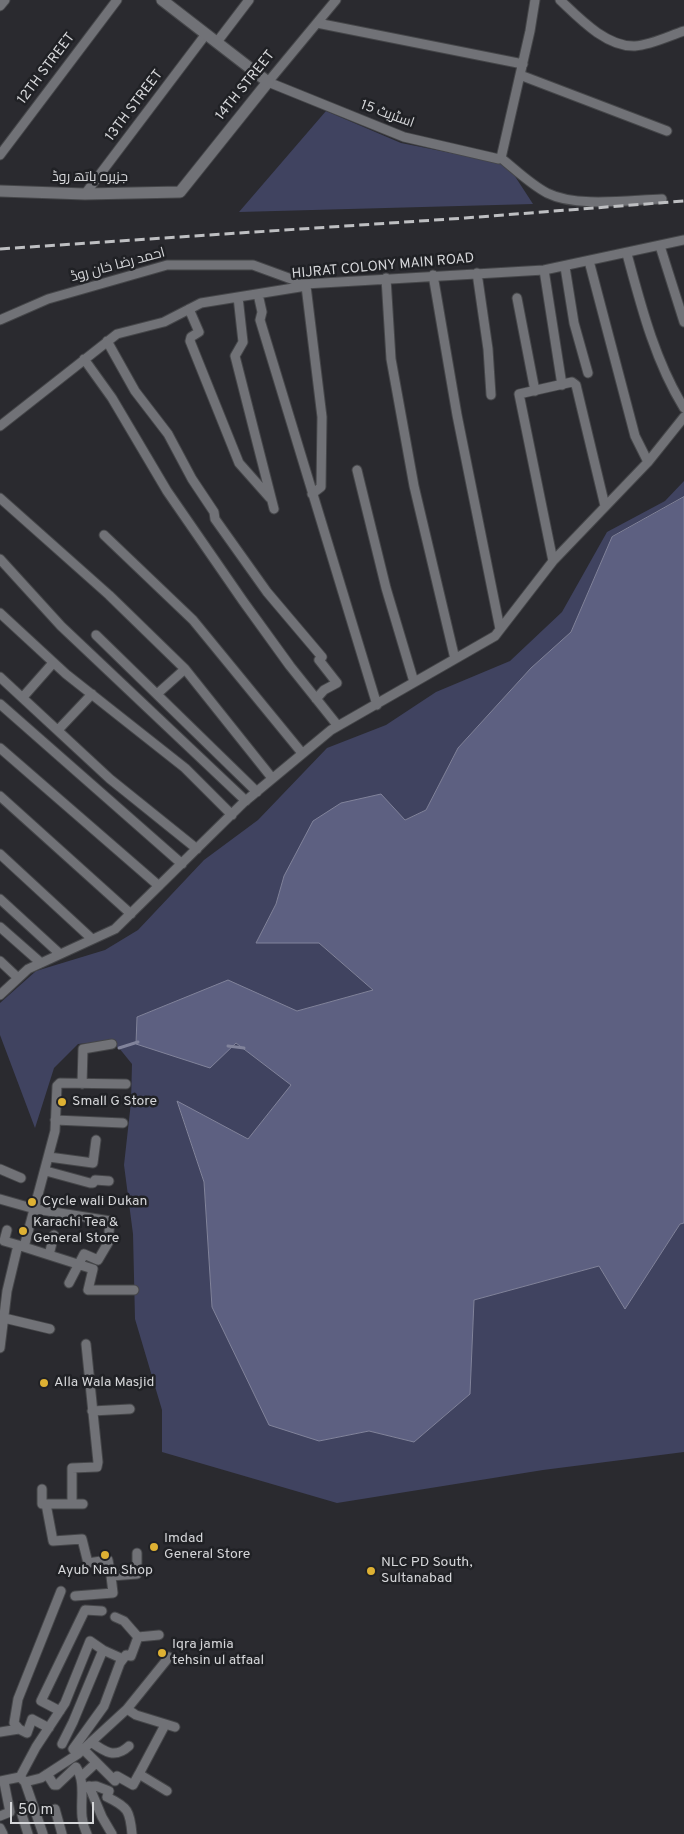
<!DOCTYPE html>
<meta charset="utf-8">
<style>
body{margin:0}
#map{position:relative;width:684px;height:1834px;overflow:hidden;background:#2a2a2f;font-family:Overpass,sans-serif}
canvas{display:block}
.scale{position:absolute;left:10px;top:1802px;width:84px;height:22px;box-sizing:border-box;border:2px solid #d5d6d9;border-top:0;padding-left:6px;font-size:15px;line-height:18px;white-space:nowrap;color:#d5d6d9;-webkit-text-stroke:4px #202125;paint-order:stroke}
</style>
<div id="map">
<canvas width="684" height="1834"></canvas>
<div class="scale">50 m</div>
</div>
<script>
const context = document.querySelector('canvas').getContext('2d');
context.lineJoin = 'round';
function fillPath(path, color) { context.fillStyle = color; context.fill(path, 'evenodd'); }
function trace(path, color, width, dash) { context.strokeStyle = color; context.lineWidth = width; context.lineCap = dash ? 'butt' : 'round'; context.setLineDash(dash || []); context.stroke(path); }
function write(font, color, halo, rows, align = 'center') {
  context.font = font + ' Overpass,Cairo,sans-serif'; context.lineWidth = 5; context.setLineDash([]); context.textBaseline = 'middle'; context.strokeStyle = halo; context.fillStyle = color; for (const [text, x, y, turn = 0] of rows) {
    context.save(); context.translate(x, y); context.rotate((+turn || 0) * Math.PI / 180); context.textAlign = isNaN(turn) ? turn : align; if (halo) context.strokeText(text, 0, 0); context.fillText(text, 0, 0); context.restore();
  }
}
fillPath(new Path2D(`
 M 326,111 L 401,143 L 507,164 L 533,204 L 239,212 Z
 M 684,481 L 684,497 L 612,537 L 571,632 L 531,668 L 458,748 L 426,810 L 284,876 L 276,904 L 256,943 L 319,943 L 373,990 L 297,1011 L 228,981 L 137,1017 L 136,1043 L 236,1043 L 292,1085 L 248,1139 L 177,1102 L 204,1182 L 212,1307 L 319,1441 L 369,1431 L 414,1442 L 470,1394 L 474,1300 L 599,1266 L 625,1308 L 680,1224 L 684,1223 L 684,1452 L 543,1470 L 337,1503 L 162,1452 L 162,1410 L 135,1319 L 133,1234 L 124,1165 L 131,1102 L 132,1064 L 119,1048 L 108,1041 L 78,1044 L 54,1068 L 35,1128 L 0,1035 L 0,1003 L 36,971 L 105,950 L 138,930 L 204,860 L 258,820 L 327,748 L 386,725 L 436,692 L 510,661 L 562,612 L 607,532 L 665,501 Z`), '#404360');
const water = new Path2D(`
 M 684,497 L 684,1223 L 680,1224 L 625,1309 L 599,1266 L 474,1300 L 470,1394 L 414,1442 L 369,1431 L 319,1441 L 269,1425 L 212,1307 L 204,1182 L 177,1101 L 248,1139 L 291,1085 L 236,1043 L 210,1068 L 136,1044 L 137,1017 L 228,980 L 297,1011 L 373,990 L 319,943 L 256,943 L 276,904 L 284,876 L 313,821 L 341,803 L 381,794 L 405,820 L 426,810 L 458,748 L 531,668 L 571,632 L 612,537 Z`);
fillPath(water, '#5d6081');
trace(water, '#81839b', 1);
trace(new Path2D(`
 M 228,1046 L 244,1048
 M 119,1048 L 138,1042`), '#81839b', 3);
const minor = new Path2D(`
 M 336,0 L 268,82 L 404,137 L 499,159 L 501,158
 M 560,0 C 579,18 606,47 635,46 C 651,45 669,36 684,31
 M 0,6 L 5,0
 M 317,23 L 523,64
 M 217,42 L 249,0
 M 520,75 L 667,131
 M 0,155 L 117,0
 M 501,158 C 516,170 530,184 547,193 C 577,208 629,200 662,199
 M 501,158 L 530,31 L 535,0
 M 85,194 L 206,34
 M 660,246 L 684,322
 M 627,254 C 641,306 655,361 684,408
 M 589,261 L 635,436 L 648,462
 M 565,267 L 574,323 L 588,373
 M 544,270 L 562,385
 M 477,273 L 488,349 L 491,395
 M 433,275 L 457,415 L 500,629
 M 386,278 L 391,359 L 414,486 L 455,659
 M 306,286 L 322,417 L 321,487 L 312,494
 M 258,294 L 262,312 L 260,320 L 377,705
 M 238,297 L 243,342 L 235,356 L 274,509
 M 517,298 L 535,391
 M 189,309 L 199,332 L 191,337 L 190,341 L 239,463 L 270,498
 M 0,320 L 48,299 L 167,265 L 253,265 L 305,284
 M 107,341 L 135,391 L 168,434 L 192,479 L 214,512 L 215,519 L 267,592 L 322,657 L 319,660 L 337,683 L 324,690 L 316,699
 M 84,359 L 112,398 L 167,491 L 243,601 L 290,666 L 338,726
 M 0,426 L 117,334 L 164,322 L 201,303 L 306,286 L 305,284 L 544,270 L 684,240
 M 357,470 L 386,588 L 414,682
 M 0,498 L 109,595 L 185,669 L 272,778
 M 104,535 L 193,620 L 302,753
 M 0,559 L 61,626 L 246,801
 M 553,561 L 519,394 L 572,382 L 576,385 L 605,506
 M 0,613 L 66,674 L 185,768 L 232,815
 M 96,635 L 257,792
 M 0,677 L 110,779 L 197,849
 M 157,694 L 185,669
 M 23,697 L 53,663
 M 0,704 L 182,864
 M 58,730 L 92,694
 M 0,748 L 159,886
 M 0,796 L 131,914
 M 0,854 L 92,939
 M 0,899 L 60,954
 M 0,927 L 41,963
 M 0,961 L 18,978
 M 0,995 L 28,969 L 115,929 L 243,803 L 331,730 L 495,636 L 553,561 L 648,462 L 684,417
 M 82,1084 L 83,1049 L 112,1044
 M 55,1120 L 123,1123
 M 49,1157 L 93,1163 L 96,1140
 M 0,1169 L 21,1178
 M 46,1171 L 90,1183 L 93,1183 L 95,1180 L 109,1181
 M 0,1199 L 35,1209 L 110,1221 L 108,1243 L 98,1260 L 84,1254 L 69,1283
 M 7,1230 L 4,1241 L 18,1245
 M 24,1247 L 93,1269 L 88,1290 L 134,1290
 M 49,1255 L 54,1235
 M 4,1318 L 50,1329
 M 0,1348 L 7,1291 L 18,1245 L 24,1247 L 55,1131 L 57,1086 L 60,1083 L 126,1084
 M 92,1411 L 130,1409
 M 42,1489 L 42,1504 L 83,1504
 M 46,1504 L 53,1541 L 82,1539 L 88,1563 L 108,1560 L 111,1576
 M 72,1504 L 72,1468 L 97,1467 L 98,1462 L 86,1344
 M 75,1596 L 113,1593 L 111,1576 L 137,1574 L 137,1553
 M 115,1617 L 124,1621 L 138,1637
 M 127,1709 L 136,1715 L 175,1727
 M 60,1711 L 41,1701 L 85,1610 L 102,1611
 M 165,1725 L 139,1774 L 167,1791
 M 19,1729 L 14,1723 L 18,1699 L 61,1591
 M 0,1732 L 19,1729 L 27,1733 L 32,1719 L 49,1728
 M 91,1742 C 105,1752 115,1759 129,1746
 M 62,1744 L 73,1722 L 103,1650 L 123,1659
 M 84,1750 L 115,1781 L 117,1776 L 133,1785 L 139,1774
 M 78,1754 L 127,1709 L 169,1657
 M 47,1774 L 54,1785 L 57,1785 L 76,1767 C 89,1787 75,1811 87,1834
 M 82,1776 L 96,1763
 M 20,1777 L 36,1747 L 65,1703 L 90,1641 L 103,1650
 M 0,1781 L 20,1777 L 25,1782 L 41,1778 L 78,1754 L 73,1749 L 104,1706 L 120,1663 L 126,1655 L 131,1656 L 138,1637 L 159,1635
 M 25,1782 L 43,1834
 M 89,1786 L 102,1817 L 112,1834
 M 82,1787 L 96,1786 L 109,1791 L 107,1797 C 128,1807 130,1811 132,1834
 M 55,1809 L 62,1834
 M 22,1815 L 28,1834
 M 0,1816 L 10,1812 L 4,1782
 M 0,1828 L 3,1834`);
const tertiary = new Path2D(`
 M 0,191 L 85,194 L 180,192 L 268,82 L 162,0`);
trace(minor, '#454649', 11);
trace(tertiary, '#454649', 13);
trace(minor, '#717277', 9);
trace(tertiary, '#717277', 11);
trace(new Path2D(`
 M 0,249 L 465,218 L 684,201`), '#bebfc2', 3, [10, 5]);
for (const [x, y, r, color] of [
 [62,1102,5,"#deb133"],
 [32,1202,5,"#deb133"],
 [23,1231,5,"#deb133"],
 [44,1383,5,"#deb133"],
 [154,1547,5,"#deb133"],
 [105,1555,5,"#deb133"],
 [371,1571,5,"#deb133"],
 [162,1653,5,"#deb133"]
]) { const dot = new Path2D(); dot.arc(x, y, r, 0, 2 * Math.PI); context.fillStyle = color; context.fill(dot); trace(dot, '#202125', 2); }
write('14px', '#d5d6d9', '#202125', [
 ["12TH STREET",47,69,-53],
 ["14TH STREET",246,86,-51],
 ["13TH STREET",135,106,-53],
 ["اسٹریٹ 15",387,115,20],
 ["جزیرہ باتھ روڈ",90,178],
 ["احمد رضا خان روڈ",118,266,-15],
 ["HIJRAT COLONY MAIN ROAD",383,267,-5]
]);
write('14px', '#d5d6d9', '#202125', [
 ["Small G Store",72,1102],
 ["Cycle wali Dukan",42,1202],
 ["Karachi Tea &",33,1223],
 ["General Store",33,1239],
 ["Alla Wala Masjid",54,1383],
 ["Imdad",164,1539],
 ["General Store",164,1555],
 ["NLC PD South,",381,1563],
 ["Sultanabad",381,1579],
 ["Ayub Nan Shop",105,1571,"center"],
 ["Iqra jamia",172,1645],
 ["tehsin ul atfaal",172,1661]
], 'left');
</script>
